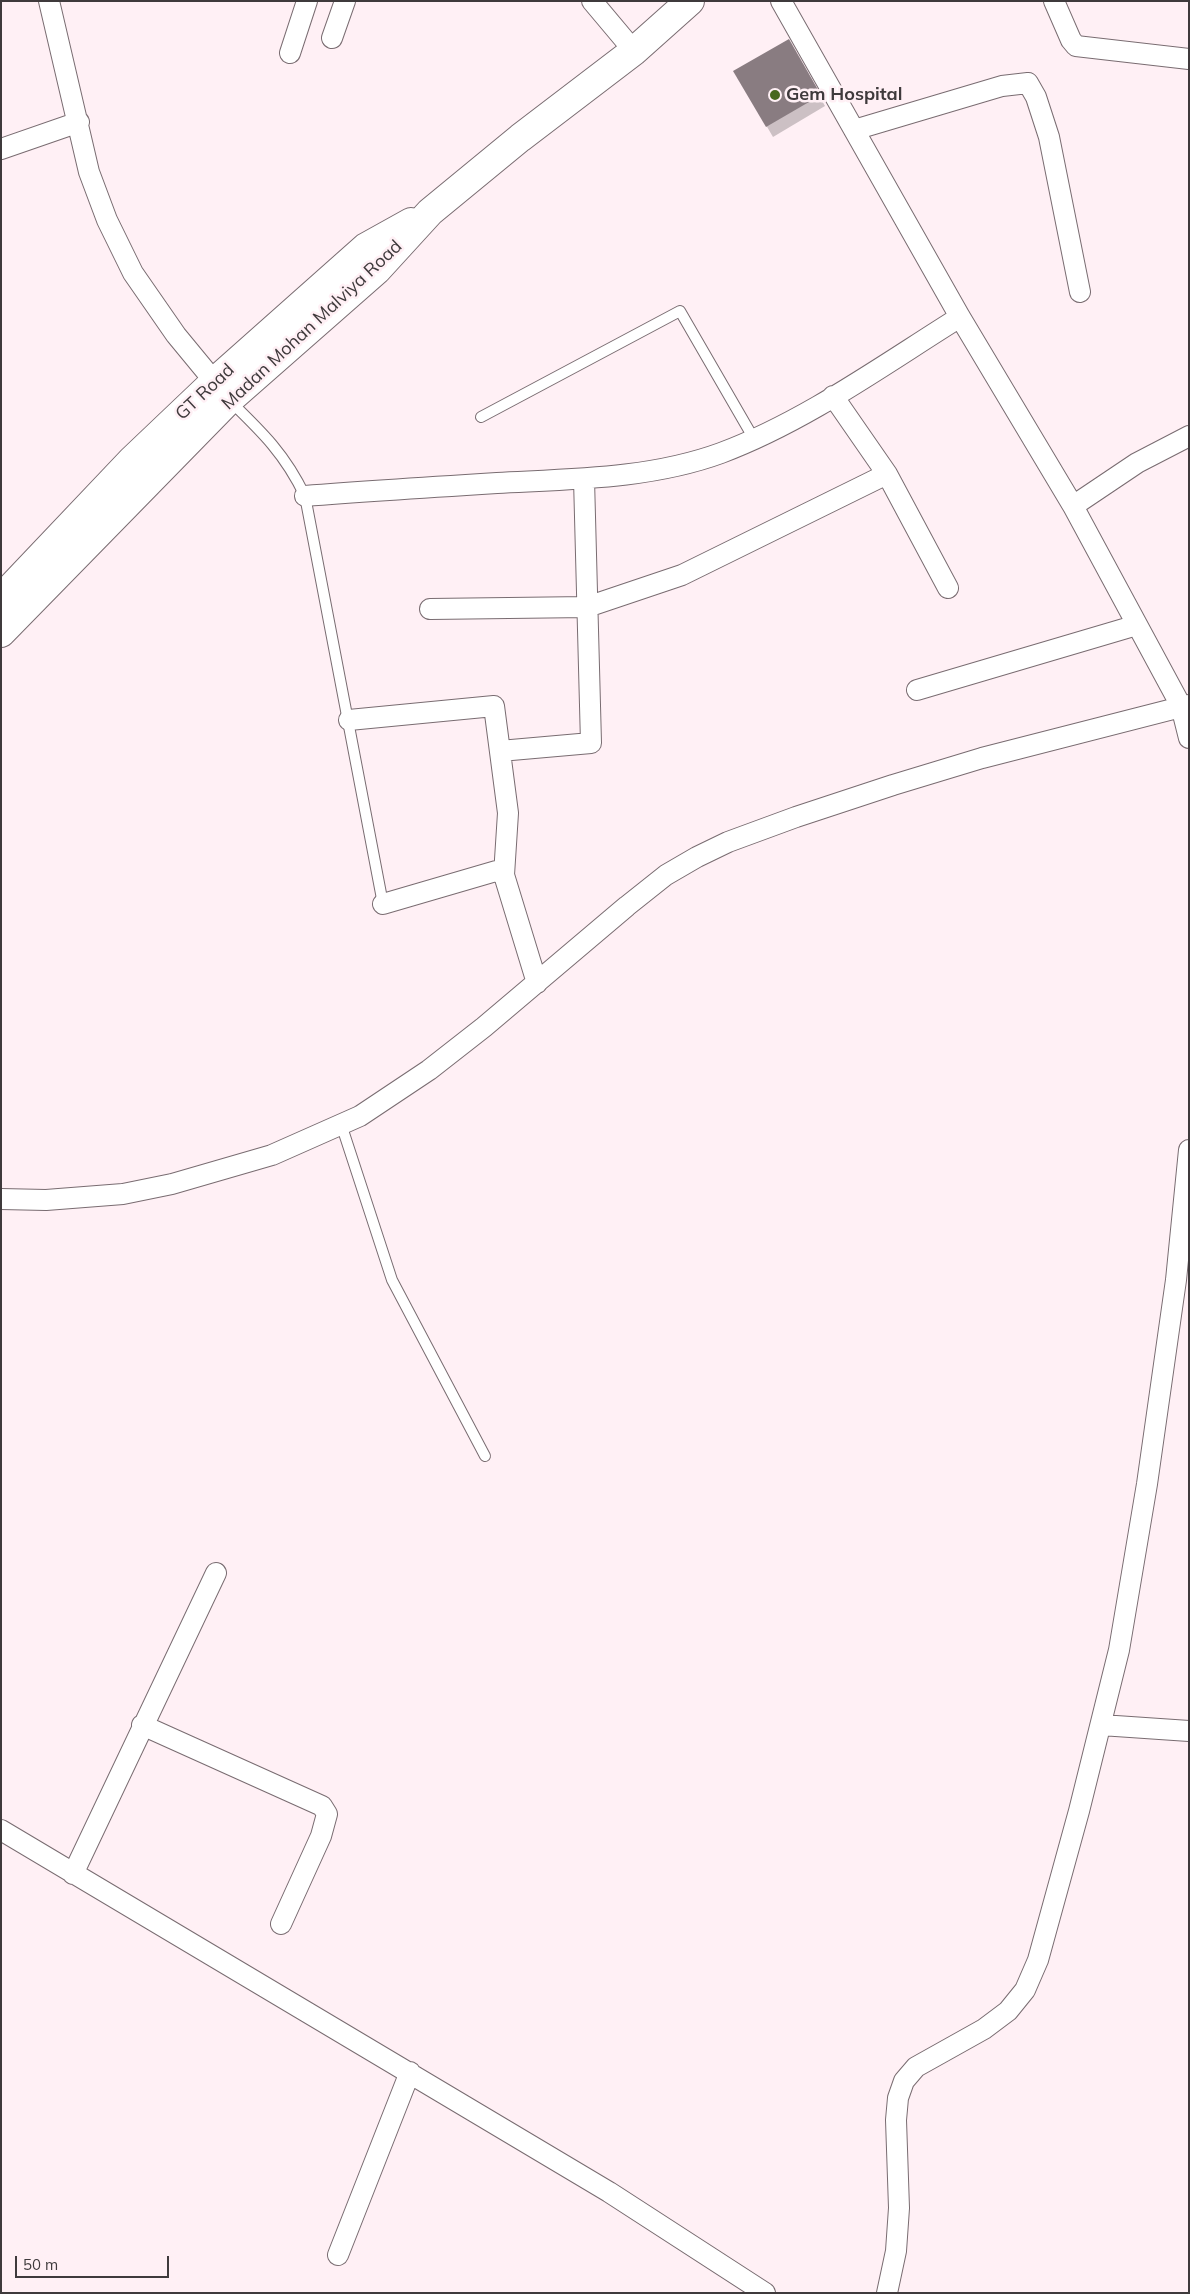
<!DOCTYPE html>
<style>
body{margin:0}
#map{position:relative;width:1190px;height:2294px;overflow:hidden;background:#fff0f5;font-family:Mulish,sans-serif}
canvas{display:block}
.frame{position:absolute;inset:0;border:2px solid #3f3a3c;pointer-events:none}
.scale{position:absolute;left:15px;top:2256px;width:154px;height:22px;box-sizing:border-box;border:2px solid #3f3a3c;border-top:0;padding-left:6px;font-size:15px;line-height:18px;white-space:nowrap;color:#3f3a3c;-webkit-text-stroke:4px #fff0f5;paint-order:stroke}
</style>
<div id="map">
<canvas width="1190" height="2294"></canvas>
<div class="frame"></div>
<div class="scale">50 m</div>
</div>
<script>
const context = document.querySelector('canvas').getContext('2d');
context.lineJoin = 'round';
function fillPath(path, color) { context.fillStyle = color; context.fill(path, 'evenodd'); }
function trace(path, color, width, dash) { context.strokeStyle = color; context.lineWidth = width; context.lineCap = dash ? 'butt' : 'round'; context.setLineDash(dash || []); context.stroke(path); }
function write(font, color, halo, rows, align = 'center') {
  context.font = font + ' Mulish,sans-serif'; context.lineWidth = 5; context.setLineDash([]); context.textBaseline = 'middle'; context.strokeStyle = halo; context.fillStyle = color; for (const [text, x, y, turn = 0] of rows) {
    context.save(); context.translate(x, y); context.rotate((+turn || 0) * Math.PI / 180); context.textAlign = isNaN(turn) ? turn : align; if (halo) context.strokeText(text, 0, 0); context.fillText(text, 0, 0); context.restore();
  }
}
fillPath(new Path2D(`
 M 788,40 L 825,106 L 773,137 L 735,72 Z`), '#0003');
fillPath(new Path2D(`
 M 789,39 L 821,95 L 766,127 L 733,71 Z`), '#897c81');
const lane = new Path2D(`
 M 229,400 C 262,432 285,454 305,496 L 383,904
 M 481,417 L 680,311 L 754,439
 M 341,1124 L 392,1280 L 485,1456`);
const street = new Path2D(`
 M 49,1 L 89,172 L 107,220 L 133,273 L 176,335 L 223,392
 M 592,1 L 634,51
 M 781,1 L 960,317 L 1073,506 L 1181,706 L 1189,738
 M 1054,1 L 1071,40 L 1076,46 L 1189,59
 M 332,38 L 345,1
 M 290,53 L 307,1
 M 854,130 L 1002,86 L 1028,83 L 1036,97 L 1049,137 L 1080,292
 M 1,149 L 79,122
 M 833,396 L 887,474 L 948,588
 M 305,496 C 369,491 433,487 497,483 C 571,479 650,479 721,453 C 806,421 883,365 960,317
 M 1073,506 L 1137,463 L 1189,436
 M 430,609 L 587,607 L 682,575 L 887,474
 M 917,690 L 1137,625
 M 349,720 L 494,706 L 508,813 L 504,875
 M 500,751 L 591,743 L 584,479
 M 383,904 L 496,871 L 504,875 L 537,983
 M 1,1199 L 46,1200 L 123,1194 L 172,1184 L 272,1155 L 360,1116 L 429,1070 L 484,1027 L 627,906 L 666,875 L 697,857 L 728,842 L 796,817 L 893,785 L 982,758 L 1189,705
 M 142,1725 L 322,1806 L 327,1814 L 321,1836 L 281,1924
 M 1101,1725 L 1189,1731
 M 1,1830 L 609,2192 L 765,2293
 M 73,1874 L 216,1573
 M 338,2255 L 410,2072
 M 887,2293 L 896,2251 L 899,2208 L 896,2120 L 898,2098 L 904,2081 L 916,2067 L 984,2029 L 1008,2011 L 1025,1990 L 1038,1960 L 1079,1811 L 1119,1650 L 1147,1484 L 1176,1280 L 1189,1150`);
const highway = new Path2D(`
 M 1,598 L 132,460 L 214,382 L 366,247 L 411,222
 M 1,633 L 229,400 L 377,270 L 430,212 L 520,138 L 634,51 L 690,1`);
trace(lane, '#796c71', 12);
trace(street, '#796c71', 22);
trace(highway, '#796c71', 30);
trace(lane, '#fff', 10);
trace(street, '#fff', 20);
trace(highway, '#fff', 28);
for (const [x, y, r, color] of [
 [775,95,6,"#48681e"]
]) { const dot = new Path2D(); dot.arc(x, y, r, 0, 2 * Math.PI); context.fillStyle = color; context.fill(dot); trace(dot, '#fff0f5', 2); }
write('bold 18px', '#3f3a3c', '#fff0f5', [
 ["Gem Hospital",786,95]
], 'left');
write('18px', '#3f3a3c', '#fff0f5', [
 ["Madan Mohan Malviya Road",312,325,-43],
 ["GT Road",205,392,-43]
]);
</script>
